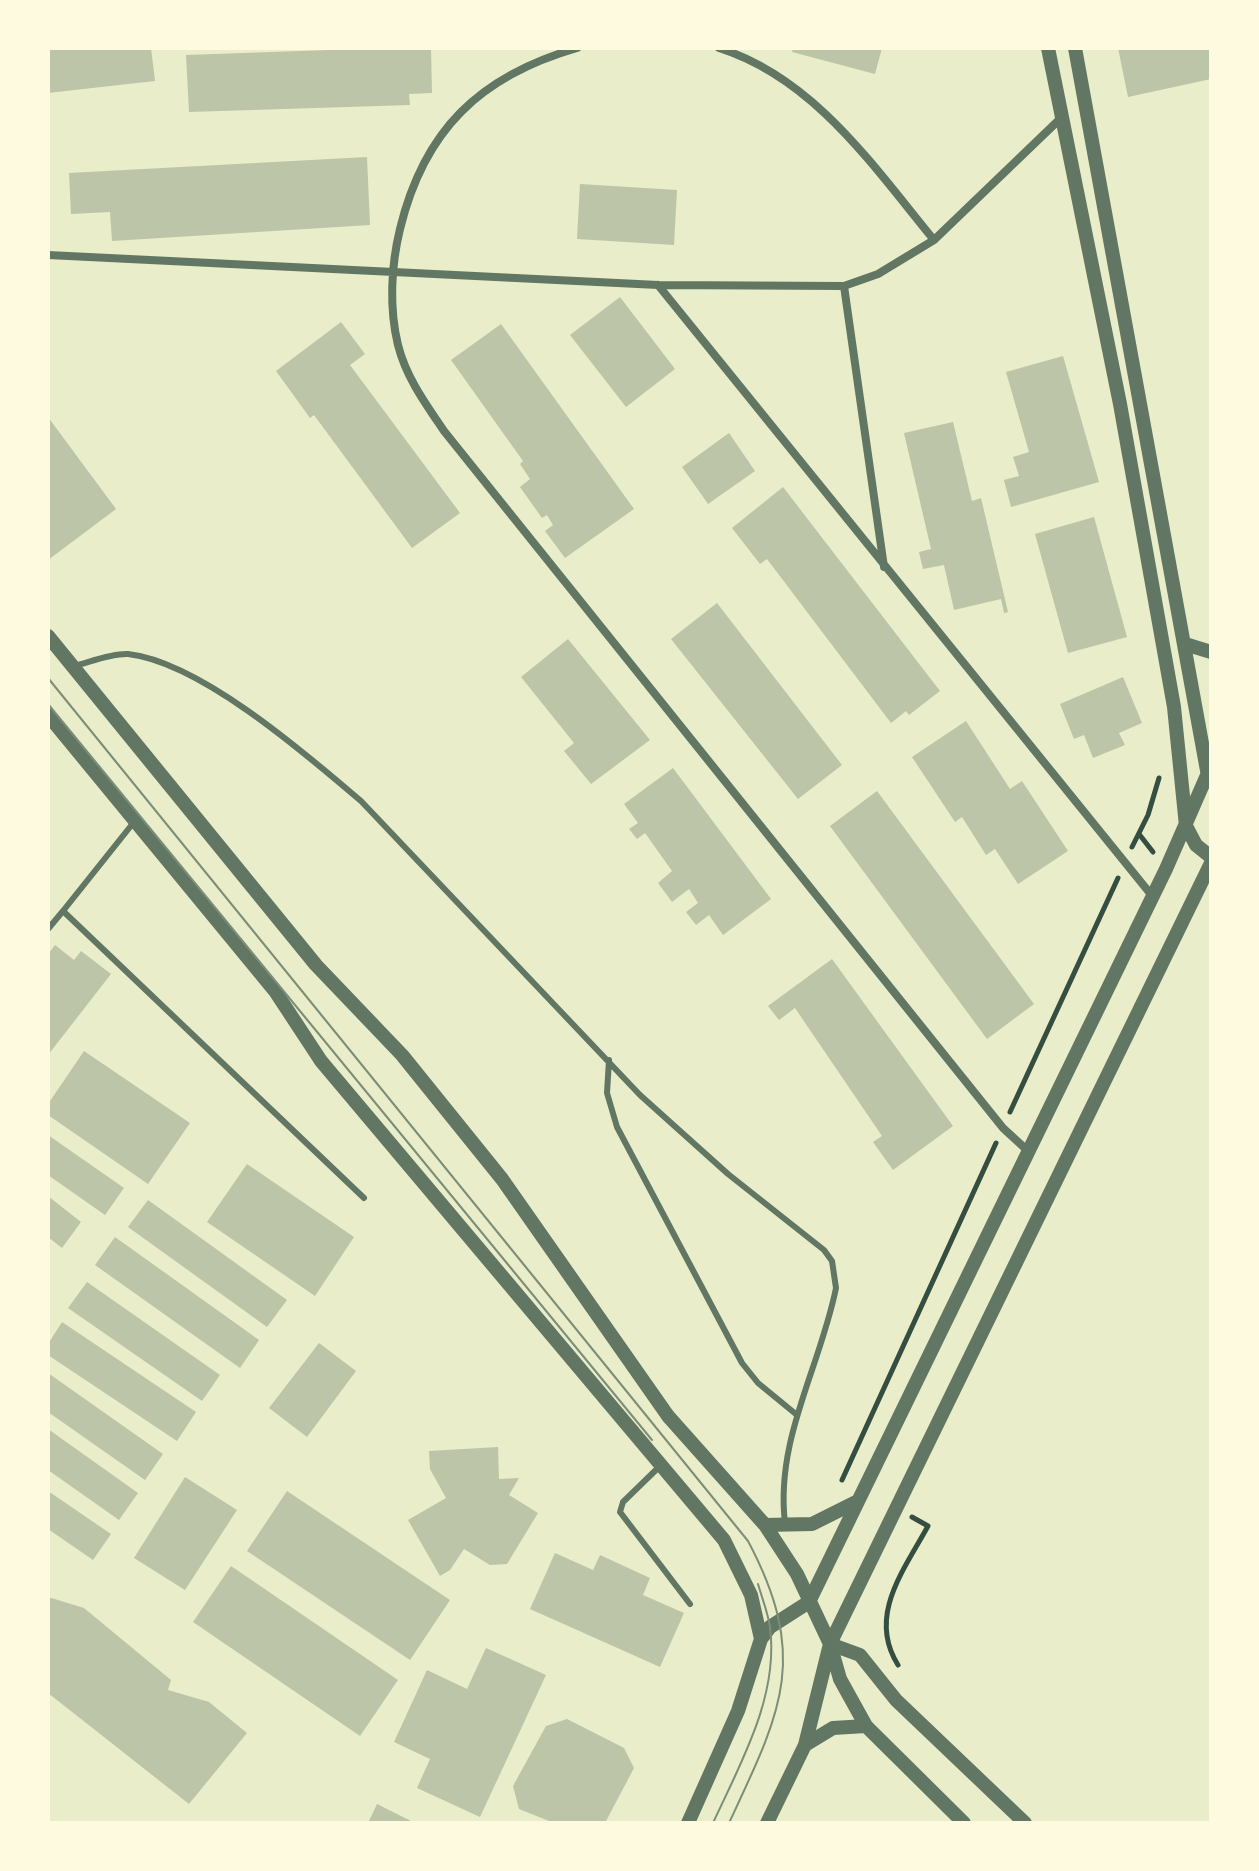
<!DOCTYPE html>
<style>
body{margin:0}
#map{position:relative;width:1259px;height:1871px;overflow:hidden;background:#e9edc9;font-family:Barlow,sans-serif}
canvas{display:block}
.frame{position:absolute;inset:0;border:50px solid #fefae0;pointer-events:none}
</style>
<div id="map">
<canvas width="1259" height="1871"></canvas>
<div class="frame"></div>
</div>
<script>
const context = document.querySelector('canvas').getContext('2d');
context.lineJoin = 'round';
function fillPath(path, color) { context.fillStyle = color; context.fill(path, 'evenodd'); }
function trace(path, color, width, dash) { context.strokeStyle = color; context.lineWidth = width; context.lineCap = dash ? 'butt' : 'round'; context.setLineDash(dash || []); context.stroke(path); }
fillPath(new Path2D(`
 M 48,48 L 151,48 L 155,81 L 48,93 Z
 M 386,48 L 431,48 L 432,93 L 409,94 L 410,105 L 189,112 L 186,55 Z
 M 793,48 L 882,48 L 875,74 L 792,52 Z
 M 1118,48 L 1211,48 L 1211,79 L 1128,97 Z
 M 367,157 L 370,225 L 112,241 L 110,212 L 71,214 L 69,173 Z
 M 580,184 L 677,190 L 674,245 L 577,239 Z
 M 620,297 L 675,369 L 626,407 L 570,335 Z
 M 341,322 L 365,354 L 350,365 L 460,513 L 412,548 L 314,415 L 310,418 L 276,371 Z
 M 501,324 L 634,509 L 565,558 L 545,531 L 553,525 L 547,515 L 542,518 L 520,487 L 530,479 L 520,464 L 523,461 L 451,360 Z
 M 1063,356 L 1099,482 L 1011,507 L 1004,480 L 1019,476 L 1013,457 L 1029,452 L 1006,372 Z
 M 48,417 L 116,509 L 48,560 Z
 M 953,422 L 972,501 L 981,498 L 1008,612 L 1004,613 L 1001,599 L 954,610 L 944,565 L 923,569 L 919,552 L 931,549 L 904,433 Z
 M 729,433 L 755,471 L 708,504 L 682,467 Z
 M 783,487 L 940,691 L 909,715 L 906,711 L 891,723 L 767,559 L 760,564 L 732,528 Z
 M 1094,517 L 1127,637 L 1068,653 L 1035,534 Z
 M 717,603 L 842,765 L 798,799 L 671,639 Z
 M 568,639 L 650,740 L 591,784 L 564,751 L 574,743 L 521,677 Z
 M 1123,677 L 1142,723 L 1119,733 L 1125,745 L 1093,758 L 1084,735 L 1074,739 L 1060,704 Z
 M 966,721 L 1010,789 L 1022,781 L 1068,851 L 1018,884 L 995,849 L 986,855 L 962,817 L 955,822 L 912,757 Z
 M 673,768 L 771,899 L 723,935 L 709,915 L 696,925 L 686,912 L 698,903 L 689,889 L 672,902 L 658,883 L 672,871 L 645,833 L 637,839 L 629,829 L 638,823 L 624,804 Z
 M 877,791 L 1034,1004 L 987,1039 L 830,826 Z
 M 55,945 L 74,960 L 81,951 L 111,974 L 48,1055 L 48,954 Z
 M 832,959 L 953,1126 L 893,1170 L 873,1142 L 882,1136 L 795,1008 L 779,1020 L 768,1006 Z
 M 84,1051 L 190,1123 L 148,1184 L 48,1115 L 48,1104 Z
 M 48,1135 L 124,1188 L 105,1215 L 48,1175 Z
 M 247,1164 L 354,1237 L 315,1296 L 207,1222 Z
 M 48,1196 L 81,1222 L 62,1248 L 48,1237 Z
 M 148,1200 L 287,1300 L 267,1327 L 128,1227 Z
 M 115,1237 L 259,1340 L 240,1368 L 95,1265 Z
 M 87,1282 L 220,1375 L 202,1401 L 68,1308 Z
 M 62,1322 L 196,1412 L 177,1441 L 48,1355 L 48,1344 Z
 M 319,1343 L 356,1371 L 307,1437 L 269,1408 Z
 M 48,1373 L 163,1454 L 145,1480 L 48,1412 Z
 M 48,1429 L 138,1493 L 119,1520 L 48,1470 Z
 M 498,1447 L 499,1479 L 519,1478 L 509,1495 L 538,1513 L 507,1564 L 490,1565 L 464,1549 L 450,1570 L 440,1576 L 408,1520 L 446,1498 L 430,1469 L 429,1451 Z
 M 185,1477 L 237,1510 L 185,1590 L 134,1558 Z
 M 48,1491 L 111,1534 L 93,1560 L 48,1529 Z
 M 287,1491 L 450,1600 L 410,1660 L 247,1551 Z
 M 555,1553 L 593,1570 L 600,1555 L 650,1578 L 643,1595 L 684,1613 L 660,1667 L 530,1609 Z
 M 231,1566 L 398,1680 L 360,1736 L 193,1622 Z
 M 48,1597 L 84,1608 L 171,1680 L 168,1690 L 209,1702 L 247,1733 L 189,1804 L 48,1693 Z
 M 486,1648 L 546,1675 L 480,1817 L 417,1788 L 430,1759 L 394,1742 L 427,1670 L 467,1689 Z
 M 567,1719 L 624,1748 L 634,1768 L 605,1823 L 554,1823 L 519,1809 L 513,1786 L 546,1726 Z
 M 377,1804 L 415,1823 L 368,1823 Z`), '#bcc5a7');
trace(new Path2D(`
 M 1139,834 L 1153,852
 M 1132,847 L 1148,815 L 1159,778
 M 1010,1112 L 1118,878
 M 842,1480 L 996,1143
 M 898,1665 C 867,1616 904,1570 928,1526 L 912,1517`), '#344e41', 5);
trace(new Path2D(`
 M 74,666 C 90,662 112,653 128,654 C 200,662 306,754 361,801 L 640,1095 L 728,1174 L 824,1250 L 832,1261 L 836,1288 C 820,1368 775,1439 785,1523
 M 134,822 L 63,911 L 364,1198
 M 48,929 L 63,911
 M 609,1060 L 607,1093 L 617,1127 L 742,1363 L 758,1383 L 797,1415
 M 660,1466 L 623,1502 L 620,1512 L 690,1604`), '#617663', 6);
trace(new Path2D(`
 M 577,48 C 480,76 424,130 400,229 C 391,266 389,308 398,345 C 406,377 425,403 444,431 L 1003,1128 L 1028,1151
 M 719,48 C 814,78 873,166 934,240
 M 48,255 L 658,285 L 844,286 L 878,274 L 934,240 L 1062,117
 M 658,285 L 1153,897
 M 844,286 L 884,567`), '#617663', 8);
trace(new Path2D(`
 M 1048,48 L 1120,404 L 1174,707 L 1186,826 L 1196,845 L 1211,857
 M 1075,48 L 1208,776
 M 48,636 L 316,965 L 402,1055 L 502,1179 L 668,1416 L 765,1525 L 797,1574 L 830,1644 L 840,1679 L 866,1726 L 964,1823
 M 1185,644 L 1211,652
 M 48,715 L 275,991 L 321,1061 L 724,1540 L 751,1595 L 761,1639
 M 765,1525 L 812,1524 L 856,1502
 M 830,1644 L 860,1655 L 896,1700 L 1025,1823
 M 805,1745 L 833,1728 L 866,1726
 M 688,1823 L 738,1711 L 761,1639 L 770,1627 L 809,1602 L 1166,869 L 1211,766
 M 767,1823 L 805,1745 L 830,1644 L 1211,863`), '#617663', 14);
trace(new Path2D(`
 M 48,678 L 748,1541 C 810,1658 781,1712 729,1823
 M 48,704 L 652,1440
 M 713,1823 C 741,1762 779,1696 770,1627 C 768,1613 762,1598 758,1584`), '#7c8e77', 2);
</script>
